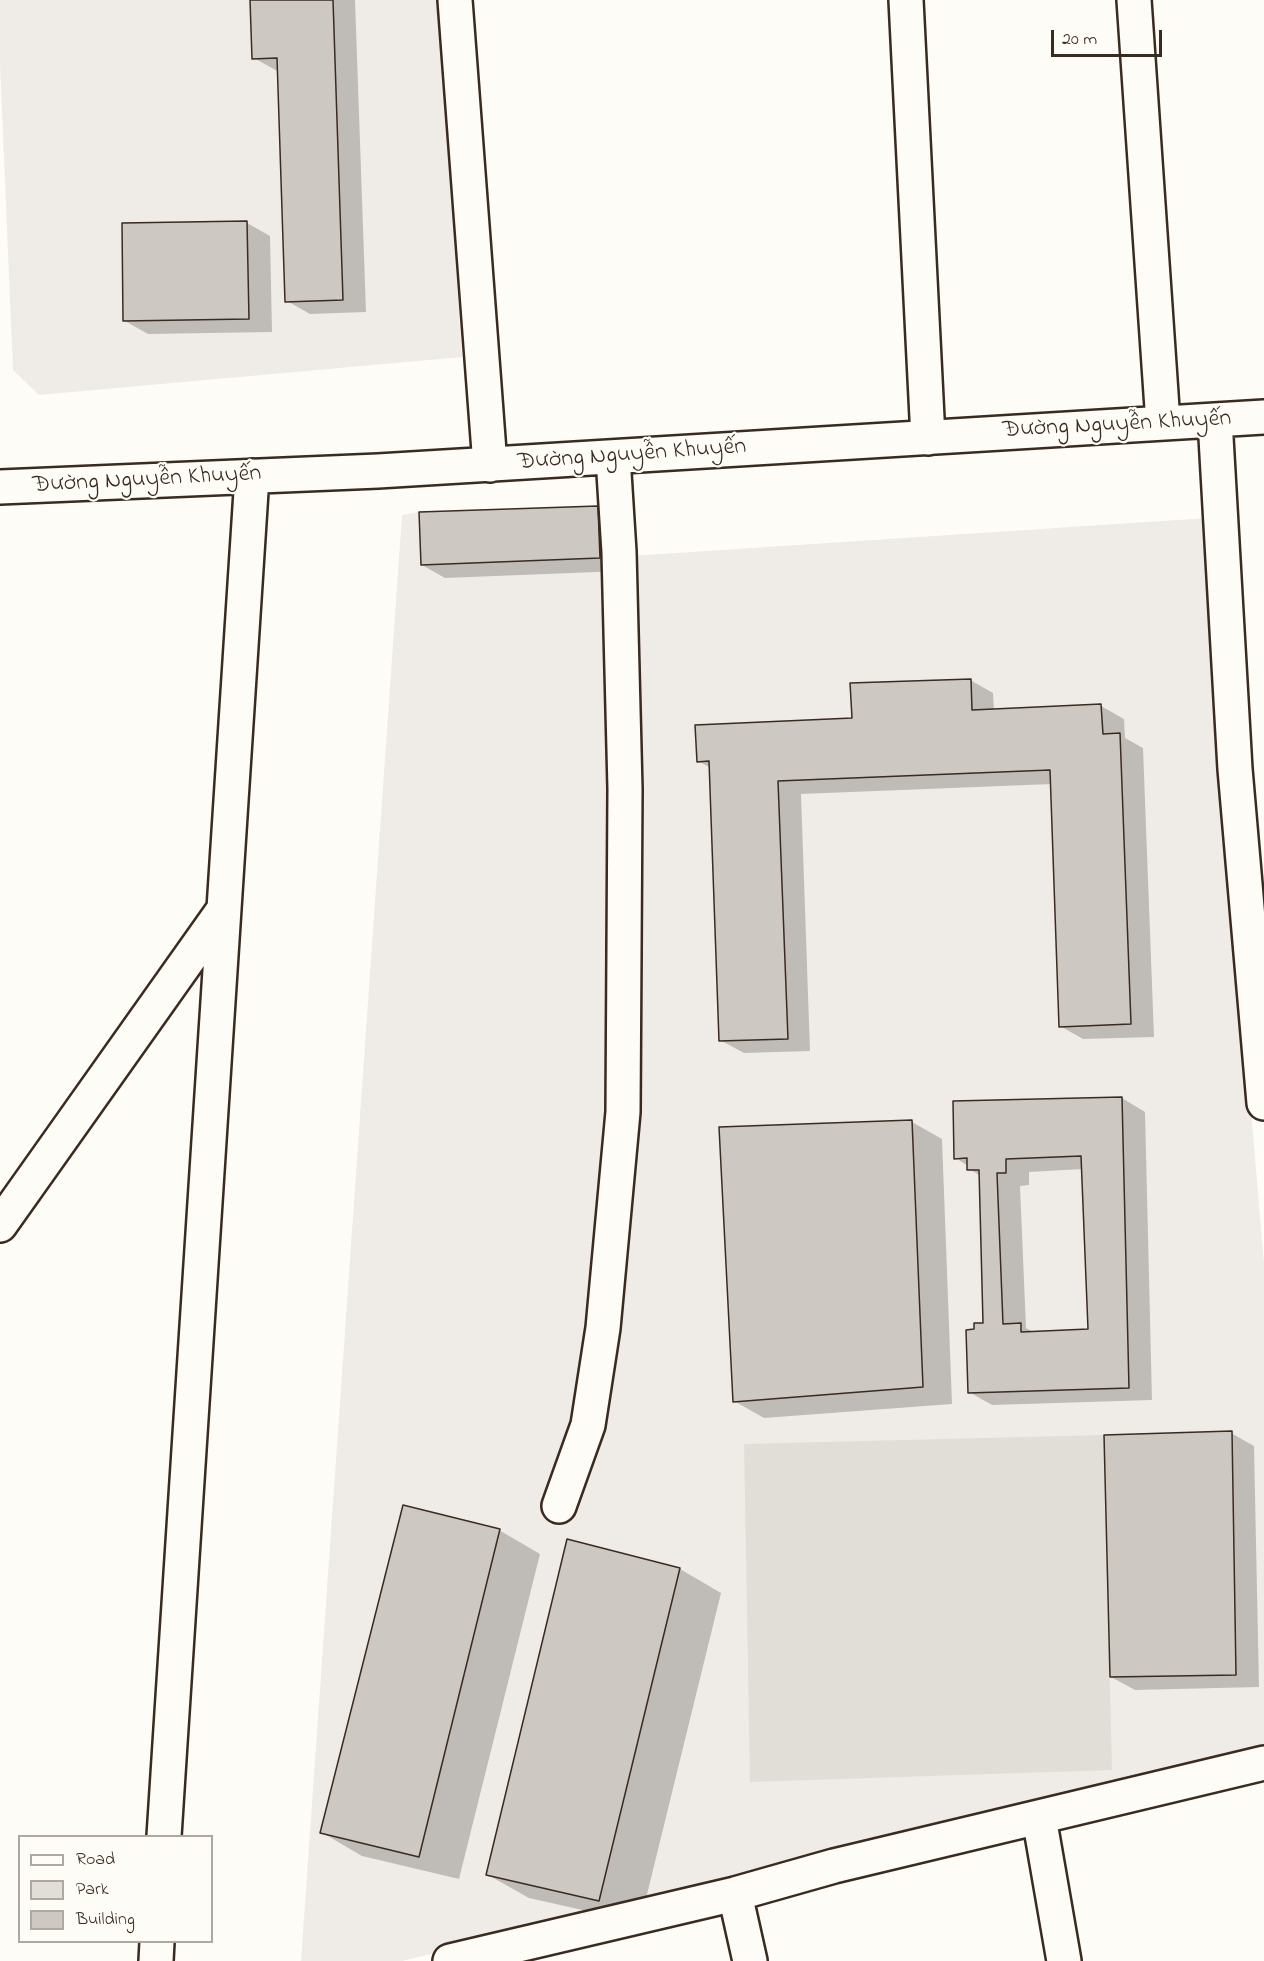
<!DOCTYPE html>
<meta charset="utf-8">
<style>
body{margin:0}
#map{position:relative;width:1264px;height:1961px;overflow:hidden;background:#fdfcf7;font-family:"Indie Flower",sans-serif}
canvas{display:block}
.legend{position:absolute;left:18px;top:1835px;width:195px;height:108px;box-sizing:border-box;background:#fdfcf7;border:2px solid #afa8a0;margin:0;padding:8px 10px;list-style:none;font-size:18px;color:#3b2a1e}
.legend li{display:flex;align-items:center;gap:12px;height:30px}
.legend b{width:30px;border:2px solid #afa8a0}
.scale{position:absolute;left:1051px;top:30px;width:111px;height:27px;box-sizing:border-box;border:3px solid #3b2a1e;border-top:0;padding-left:8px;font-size:18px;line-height:21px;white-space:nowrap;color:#3b2a1e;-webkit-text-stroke:4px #fdfcf7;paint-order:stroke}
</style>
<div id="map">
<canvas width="1264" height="1961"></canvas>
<ul class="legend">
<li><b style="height:8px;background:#fdfcf7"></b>Road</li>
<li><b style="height:16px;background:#e1ded7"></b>Park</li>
<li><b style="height:16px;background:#cdc8c2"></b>Building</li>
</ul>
<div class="scale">20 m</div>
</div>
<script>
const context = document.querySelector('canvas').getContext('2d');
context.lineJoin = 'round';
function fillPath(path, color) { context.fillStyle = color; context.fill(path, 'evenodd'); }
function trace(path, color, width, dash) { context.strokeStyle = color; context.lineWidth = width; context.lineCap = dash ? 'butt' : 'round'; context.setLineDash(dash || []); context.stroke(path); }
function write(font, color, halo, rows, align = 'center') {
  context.font = font + ' "Indie Flower",sans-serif'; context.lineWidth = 4.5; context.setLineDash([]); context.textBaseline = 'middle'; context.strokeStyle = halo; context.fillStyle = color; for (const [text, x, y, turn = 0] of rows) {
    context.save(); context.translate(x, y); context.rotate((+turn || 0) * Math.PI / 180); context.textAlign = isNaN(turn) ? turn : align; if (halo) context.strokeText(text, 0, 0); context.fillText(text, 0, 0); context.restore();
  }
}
fillPath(new Path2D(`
 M 0,0 L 439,0 L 462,357 L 39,395 L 13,370 L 0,64 Z
 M 598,506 L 600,558 L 1208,518 L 1226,814 L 1264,1264 L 1264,1751 L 402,1961 L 301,1961 L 402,515 L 419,512 Z`), '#efece7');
fillPath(new Path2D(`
 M 1104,1435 L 1112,1770 L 750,1782 L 744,1444 Z`), '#e1ded7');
fillPath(new Path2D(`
 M 251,0 L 355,0 L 366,312 L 310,314 L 287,301 L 279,72 L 254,58 Z
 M 247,223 L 270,236 L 272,332 L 148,334 L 125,321 Z
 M 597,507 L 620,521 L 622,571 L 445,578 L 422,565 Z
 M 970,680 L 993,693 L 994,710 L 1101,706 L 1124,719 L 1125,738 L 1143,748 L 1154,1037 L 1083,1039 L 1060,1026 L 1052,784 L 801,794 L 810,1051 L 744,1053 L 720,1040 L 711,768 L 698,761 L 853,720 Z
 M 1122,1098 L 1145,1112 L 1152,1400 L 992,1405 L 969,1392 L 976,1331 L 984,1324 L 981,1176 L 969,1169 L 968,1166 L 956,1158 ZM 1083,1169 L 1090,1331 L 1035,1333 L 1026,1328 L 1020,1186 L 1029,1185 L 1029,1172 Z
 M 912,1122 L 942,1139 L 952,1404 L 764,1418 L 734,1401 Z
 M 1231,1433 L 1254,1446 L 1259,1687 L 1135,1690 L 1111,1677 Z
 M 499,1530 L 540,1554 L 459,1879 L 362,1856 L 321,1832 Z
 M 568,1541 L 680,1569 L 721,1593 L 640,1923 L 529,1898 L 488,1875 Z`), '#0003');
const building = new Path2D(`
 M 250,0 L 333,0 L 343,300 L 285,302 L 277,58 L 252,59 Z
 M 247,221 L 249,319 L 123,321 L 122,223 Z
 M 598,506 L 600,558 L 421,565 L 419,512 Z
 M 971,679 L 972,710 L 1101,704 L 1103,734 L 1120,733 L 1131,1024 L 1059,1027 L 1050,770 L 778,781 L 788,1039 L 719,1041 L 709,761 L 697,762 L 695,725 L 852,718 L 850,683 Z
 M 1122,1097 L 1129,1388 L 968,1393 L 966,1330 L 974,1329 L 974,1323 L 983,1323 L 979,1170 L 967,1170 L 967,1158 L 954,1159 L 953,1101 ZM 1081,1156 L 1088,1329 L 1021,1332 L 1021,1323 L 1003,1324 L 997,1173 L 1006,1173 L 1006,1159 Z
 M 912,1120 L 923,1387 L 733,1402 L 719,1127 Z
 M 1232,1431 L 1236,1675 L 1110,1677 L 1104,1435 Z
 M 403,1505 L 500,1529 L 419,1857 L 320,1833 Z
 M 567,1539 L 680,1568 L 599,1901 L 486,1875 Z`);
fillPath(building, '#cdc8c2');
trace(building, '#3b2a1e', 1.5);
const minor = new Path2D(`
 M 455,0 L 490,465
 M 906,0 L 928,438
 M 1134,0 L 1163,423
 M 1215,420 L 1235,769 L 1264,1103
 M 0,487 L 378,471 L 1264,417
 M 0,1225 L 224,909
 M 559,1506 L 588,1425 L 603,1328 L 623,1112 L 625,789 L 619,552 L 613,457
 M 1039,1817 L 1064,1961
 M 164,1836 L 252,476
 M 735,1894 L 750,1961
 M 156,1961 L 157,1942
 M 450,1961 L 735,1894 L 834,1866 L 1264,1763`);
trace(minor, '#3b2a1e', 38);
trace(minor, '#fdfcf7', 33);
write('24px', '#3b2a1e', '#fdfcf7', [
 ["Đường Nguyễn Khuyến",1117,426,-3],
 ["Đường Nguyễn Khuyến",632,456,-4],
 ["Đường Nguyễn Khuyến",147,481,-3]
]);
</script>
